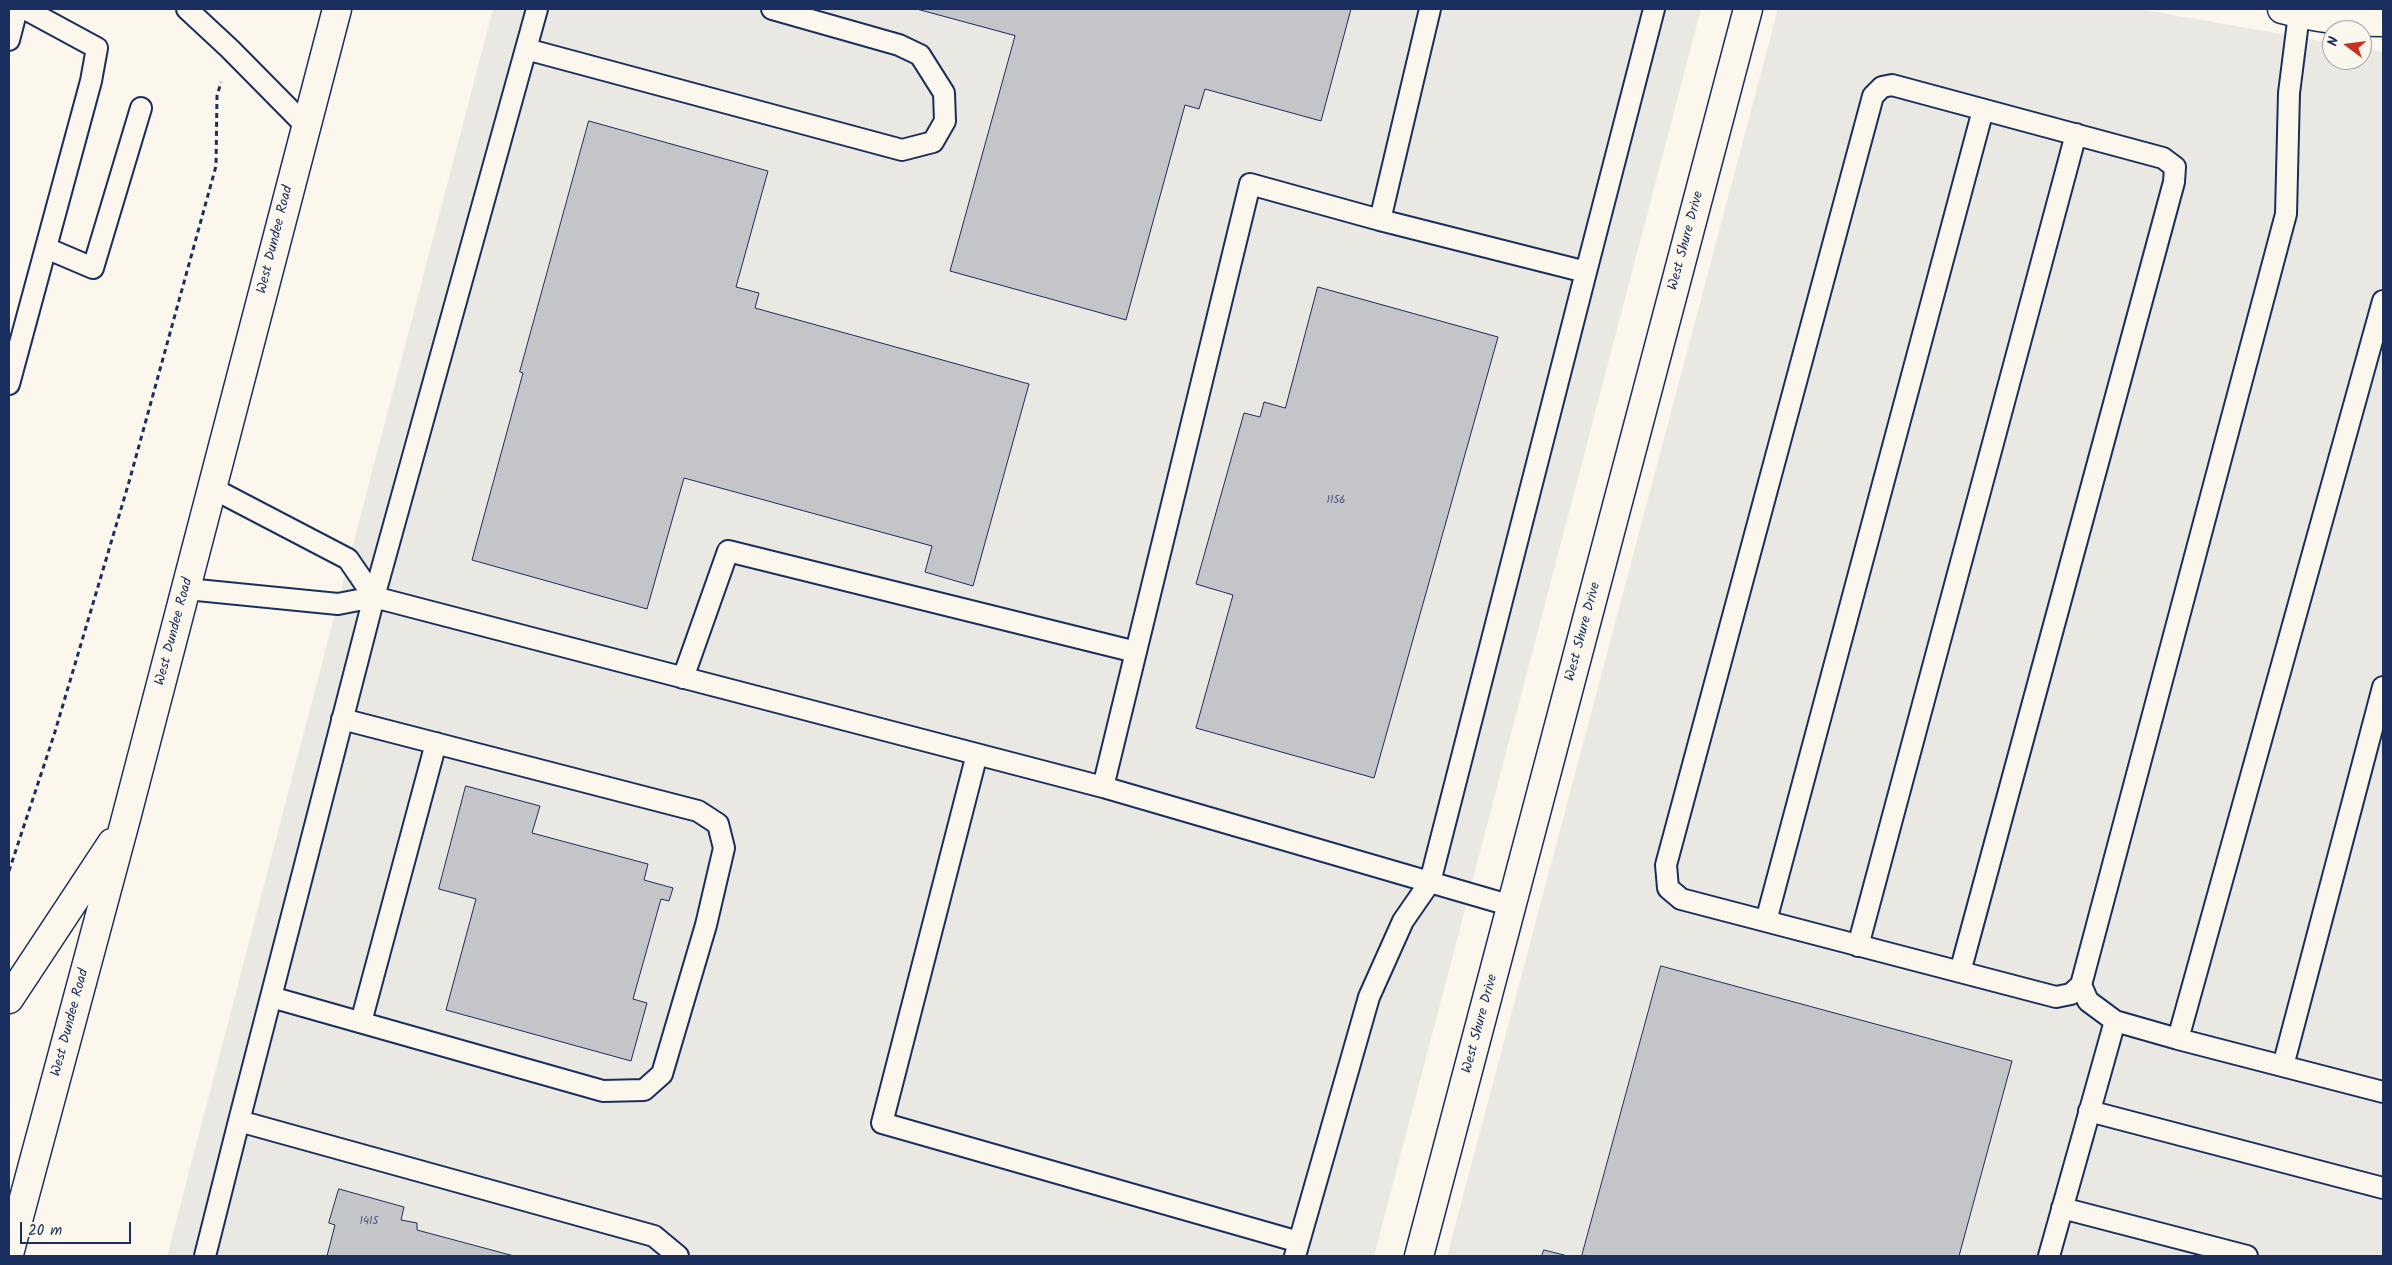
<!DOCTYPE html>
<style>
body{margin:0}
#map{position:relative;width:2392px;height:1265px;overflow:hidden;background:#fbf7ec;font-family:Kalam,sans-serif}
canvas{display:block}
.frame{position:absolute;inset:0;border:10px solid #1b2f5e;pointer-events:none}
.north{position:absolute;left:2322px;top:20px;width:50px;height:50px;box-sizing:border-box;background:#fbf7ec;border:1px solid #a1a7b3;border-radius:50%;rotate:285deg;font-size:14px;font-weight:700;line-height:20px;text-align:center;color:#1b2f5e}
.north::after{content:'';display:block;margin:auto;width:18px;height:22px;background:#c8321e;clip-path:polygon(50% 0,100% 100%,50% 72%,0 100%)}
.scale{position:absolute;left:20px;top:1222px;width:111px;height:22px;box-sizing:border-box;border:2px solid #1b2f5e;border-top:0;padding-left:6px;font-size:15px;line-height:18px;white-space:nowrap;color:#1b2f5e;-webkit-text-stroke:4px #fbf7ec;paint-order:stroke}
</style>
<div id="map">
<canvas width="2392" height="1265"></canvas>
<div class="frame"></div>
<div class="north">N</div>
<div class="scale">20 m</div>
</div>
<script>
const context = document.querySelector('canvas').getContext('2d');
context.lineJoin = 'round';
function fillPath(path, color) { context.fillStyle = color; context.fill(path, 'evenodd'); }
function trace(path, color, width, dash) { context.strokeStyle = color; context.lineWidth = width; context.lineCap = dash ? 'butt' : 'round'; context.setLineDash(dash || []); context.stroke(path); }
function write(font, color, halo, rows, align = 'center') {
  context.font = font + ' Kalam,sans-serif'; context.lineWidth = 4.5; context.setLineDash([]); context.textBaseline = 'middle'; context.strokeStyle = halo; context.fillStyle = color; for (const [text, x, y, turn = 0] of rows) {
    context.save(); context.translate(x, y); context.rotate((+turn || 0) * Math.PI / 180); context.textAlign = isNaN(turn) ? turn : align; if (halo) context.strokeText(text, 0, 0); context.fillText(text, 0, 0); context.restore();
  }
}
fillPath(new Path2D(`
 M 493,9 L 1701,9 L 1374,1256 L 167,1256 Z
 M 1778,9 L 2139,9 L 2332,43 L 2332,60 L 2362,60 L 2362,48 L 2383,52 L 2383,1256 L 1447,1256 Z`), '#eae8e2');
const building = new Path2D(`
 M 917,9 L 1351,9 L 1321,121 L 1205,89 L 1199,109 L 1185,105 L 1126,320 L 950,271 L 1015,36 Z
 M 589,121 L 768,171 L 736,287 L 759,293 L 755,308 L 1029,384 L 973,586 L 925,572 L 932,546 L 684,478 L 647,609 L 472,560 L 523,373 L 520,372 Z
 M 1318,287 L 1498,337 L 1374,778 L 1196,728 L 1233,595 L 1196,584 L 1244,413 L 1260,417 L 1264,402 L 1285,408 Z
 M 466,786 L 540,806 L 532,833 L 648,864 L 644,880 L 673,888 L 669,901 L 661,899 L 633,999 L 647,1003 L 631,1061 L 446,1010 L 476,899 L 439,889 Z
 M 1661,966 L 2012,1061 L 1959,1256 L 1582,1256 Z
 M 339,1189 L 404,1207 L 401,1220 L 417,1223 L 417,1230 L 514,1256 L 327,1256 L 335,1225 L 329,1223 Z
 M 1544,1250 L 1568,1256 L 1542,1256 Z`);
fillPath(building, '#c3c5c9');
trace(building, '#1b2f5e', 1);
const lane = new Path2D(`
 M 187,9 L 230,49 L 306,126
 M 537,9 L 374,597 L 239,1121 L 654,1236 L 678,1256
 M 1430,9 L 1380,220 L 1250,184 L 1103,787 L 1512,906
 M 2299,14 L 2289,93 L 2286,214 L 2081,985 L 2088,1001 L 2115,1021 L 2178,1039 L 2383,1092
 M 9,40 L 17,9
 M 526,49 L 902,150 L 933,142 L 945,121 L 944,93 L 920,55 L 899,45 L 772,9
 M 46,248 L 93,268 L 141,108
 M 1586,272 L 1654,9
 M 9,384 L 91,81 L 97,48 L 25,9
 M 212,488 L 348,559 L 374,597
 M 187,589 L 338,604 L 374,597 L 1103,787
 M 683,678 L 728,551 L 1136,652
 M 977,754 L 882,1123 L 1299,1242
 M 1766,921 L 1983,110
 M 1858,946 L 2076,134
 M 1960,972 L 2174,182 L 2175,167 L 2163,158 L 1892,85 L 1882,87 L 1873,96 L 1666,865 L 1668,888 L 1681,899 L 2056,997 L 2071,994 L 2081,985
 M 271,997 L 603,1091 L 644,1090 L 662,1074 L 706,925 L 724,848 L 718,824 L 698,811 L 342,719
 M 361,1022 L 436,743
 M 2178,1039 L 2383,301
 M 2283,1066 L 2383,687
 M 2089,1111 L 2383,1188
 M 2062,1208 L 2247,1256
 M 205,1256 L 239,1121
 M 1295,1256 L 1369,997 L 1403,921 L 1430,882 L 1586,272 L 1380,220
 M 2049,1256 L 2115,1021`);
const street = new Path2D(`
 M 2282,9 C 2315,18 2349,22 2383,22
 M 1419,1256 L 1748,9`);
const primary = new Path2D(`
 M 9,999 L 112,843
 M 9,1254 L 125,822 L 337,9`);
trace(lane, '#1b2f5e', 24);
trace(street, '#1b2f5e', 31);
trace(primary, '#1b2f5e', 31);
trace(new Path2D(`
 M 9,871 L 54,735 L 129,482 L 216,166 L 217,96 L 221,82`), '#1b2f5e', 3, [5, 4]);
trace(lane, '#fbf7ec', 20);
trace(street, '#fbf7ec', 28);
trace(primary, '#fbf7ec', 28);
write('11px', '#455479', null, [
 ["1156",1336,501],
 ["1415",369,1222]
]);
write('14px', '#1b2f5e', '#fbf7ec', [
 ["West Dundee Road",276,240,-76],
 ["West Shure Drive",1687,241,-75],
 ["West Dundee Road",175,632,-75],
 ["West Shure Drive",1584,632,-75],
 ["West Dundee Road",71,1023,-75],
 ["West Shure Drive",1481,1024,-75]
]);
</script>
